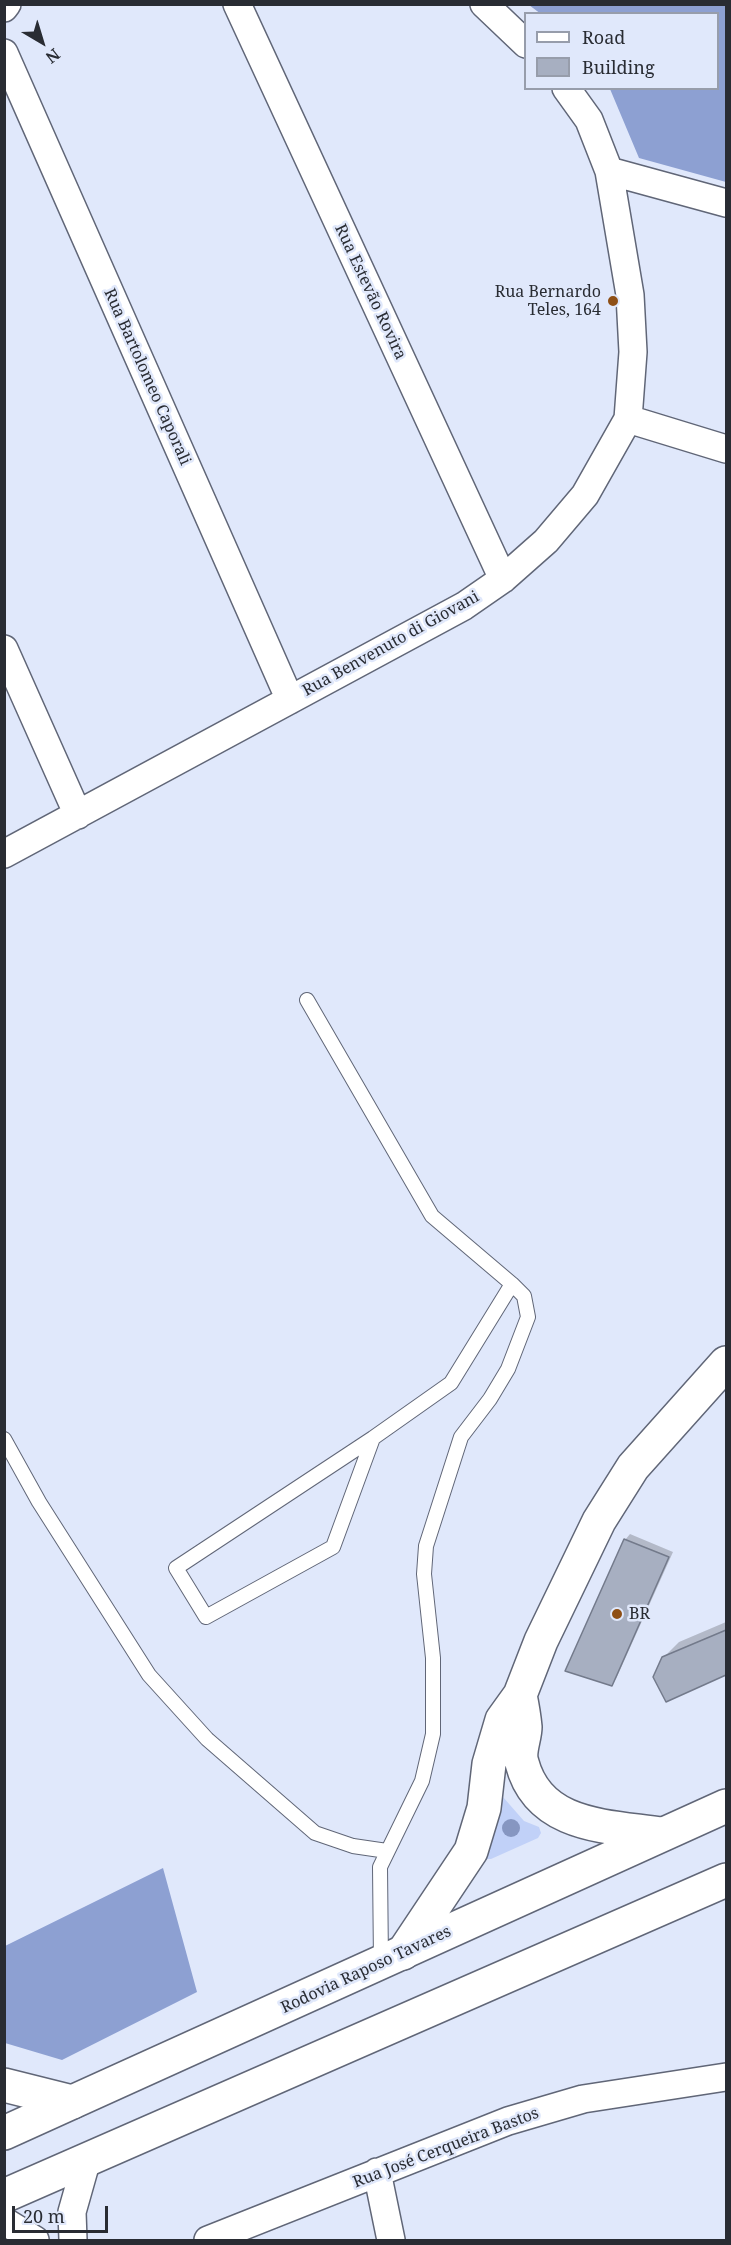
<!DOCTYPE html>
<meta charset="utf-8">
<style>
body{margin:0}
#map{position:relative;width:731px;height:2245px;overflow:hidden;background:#e0e8fb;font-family:"Noto Serif",serif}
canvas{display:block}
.frame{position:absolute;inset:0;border:6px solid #292c33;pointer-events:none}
.legend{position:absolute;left:524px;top:12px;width:195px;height:78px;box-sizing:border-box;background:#e0e8fb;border:2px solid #979dab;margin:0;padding:8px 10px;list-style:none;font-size:18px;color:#292c33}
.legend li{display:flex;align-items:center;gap:12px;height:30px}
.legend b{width:30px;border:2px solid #979dab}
.north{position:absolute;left:12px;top:12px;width:60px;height:60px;-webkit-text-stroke:4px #e0e8fb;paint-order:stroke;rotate:142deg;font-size:16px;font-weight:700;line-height:24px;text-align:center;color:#292c33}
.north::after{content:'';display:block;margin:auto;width:21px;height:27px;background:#292c33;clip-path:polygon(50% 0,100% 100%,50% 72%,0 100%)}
.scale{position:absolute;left:12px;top:2206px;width:96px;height:27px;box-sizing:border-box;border:3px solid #292c33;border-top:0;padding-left:8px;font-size:18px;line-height:21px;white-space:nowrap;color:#292c33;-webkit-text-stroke:4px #e0e8fb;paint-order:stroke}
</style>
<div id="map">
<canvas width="731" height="2245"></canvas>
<div class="frame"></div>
<ul class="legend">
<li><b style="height:8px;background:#fff"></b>Road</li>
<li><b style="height:16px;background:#a7afc1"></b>Building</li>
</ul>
<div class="north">N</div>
<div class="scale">20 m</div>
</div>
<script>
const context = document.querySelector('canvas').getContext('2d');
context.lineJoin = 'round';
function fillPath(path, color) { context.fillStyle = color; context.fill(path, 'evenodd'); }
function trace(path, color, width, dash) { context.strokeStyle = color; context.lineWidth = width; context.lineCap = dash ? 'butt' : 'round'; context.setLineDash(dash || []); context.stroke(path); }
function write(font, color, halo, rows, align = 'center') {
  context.font = font + ' "Noto Serif",serif'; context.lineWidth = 5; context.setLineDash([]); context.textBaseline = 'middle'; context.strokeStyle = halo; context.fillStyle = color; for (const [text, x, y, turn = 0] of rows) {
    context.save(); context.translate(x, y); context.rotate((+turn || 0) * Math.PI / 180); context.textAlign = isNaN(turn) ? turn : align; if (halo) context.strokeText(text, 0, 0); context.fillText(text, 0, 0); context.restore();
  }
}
fillPath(new Path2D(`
 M 500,1797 L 503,1797 L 524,1821 L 539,1827 L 541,1833 L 538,1838 L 491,1859 L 481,1859 C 494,1839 497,1820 500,1797 Z`), '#c1d1f8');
fillPath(new Path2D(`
 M 529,5 L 726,5 L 726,182 L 639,158 L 610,89 L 718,88 L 718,14 L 541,14 Z
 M 163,1868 L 197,1992 L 62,2060 L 5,2043 L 5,1946 Z`), '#8da0d2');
fillPath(new Path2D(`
 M 630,1534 L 673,1552 L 616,1679 L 611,1684 L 625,1540 Z
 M 726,1622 L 726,1673 L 666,1700 L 663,1658 L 679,1642 Z`), '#0003');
const building = new Path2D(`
 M 624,1539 L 669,1557 L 612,1686 L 565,1671 Z
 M 726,1630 L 726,1675 L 666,1702 L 653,1677 L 662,1657 Z`);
fillPath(building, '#a7afc1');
trace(building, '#737a8b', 1.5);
const lane = new Path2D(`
 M 307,1000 L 432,1216 L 512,1284
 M 373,1438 L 333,1547 L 206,1617 L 176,1568 L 373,1438 L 451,1383 L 512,1284 L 524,1296 L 528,1317 L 508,1369 L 490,1399 L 461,1437 L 426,1546 L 424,1574 L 433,1658 L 433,1734 L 422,1781 L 380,1867 L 381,1962
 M 4,1439 L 39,1502 L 149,1675 L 207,1739 L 315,1833 L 353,1846 L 387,1851`);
const street = new Path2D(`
 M 237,4 L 503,579
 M 484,4 L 526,44
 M 4,8 L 7,4
 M 4,53 L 290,700
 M 609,171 L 726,203
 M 628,419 L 726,449
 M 4,649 L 78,815
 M 4,854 L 464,606 L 503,579 L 546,541 L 585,495 L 628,419 L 633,352 L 630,295 L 609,171 L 589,120 L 566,88
 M 377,2172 L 391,2240
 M 4,2221 L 35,2240
 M 73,2240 L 72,2212 L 87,2159
 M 208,2240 L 508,2121 L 583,2099 L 726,2077`);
const secondary = new Path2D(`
 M 520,1695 C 522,1705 524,1716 525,1727 C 525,1738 518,1752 522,1763 C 539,1828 608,1826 662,1834
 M 403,1953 L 471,1851 L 484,1808 L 489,1764 L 502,1720 L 520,1695 L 541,1641 L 599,1521 L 633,1467 L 726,1363
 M 4,2085 L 72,2102`);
const highway = new Path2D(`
 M 4,2133 L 726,1806
 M 4,2196 L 726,1880`);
trace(lane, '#606677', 16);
trace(street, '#606677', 30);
trace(secondary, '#606677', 36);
trace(highway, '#606677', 36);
trace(lane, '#fff', 14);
trace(street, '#fff', 27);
trace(secondary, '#fff', 33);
trace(highway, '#fff', 33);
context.fillStyle = '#8696c1';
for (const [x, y] of [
 [511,1828]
]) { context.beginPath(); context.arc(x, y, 9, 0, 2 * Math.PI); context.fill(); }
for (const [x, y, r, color] of [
 [613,301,6,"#8e4f15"],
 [617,1614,6,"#8e4f15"]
]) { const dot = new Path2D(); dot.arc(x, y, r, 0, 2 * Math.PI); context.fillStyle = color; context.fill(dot); trace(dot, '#e0e8fb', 2); }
write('16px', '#292c33', '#e0e8fb', [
 ["Rua Estevão Rovira",370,292,65],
 ["Rua Bartolomeo Caporali",147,377,66],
 ["Rua Benvenuto di Giovani",391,644,-29],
 ["Rodovia Raposo Tavares",366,1970,-25],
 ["Rua José Cerqueira Bastos",446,2148,-21]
]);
write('16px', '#292c33', '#e0e8fb', [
 ["Rua Bernardo",601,292],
 ["Teles, 164",601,310],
 ["BR",629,1614,"left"]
], 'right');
</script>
